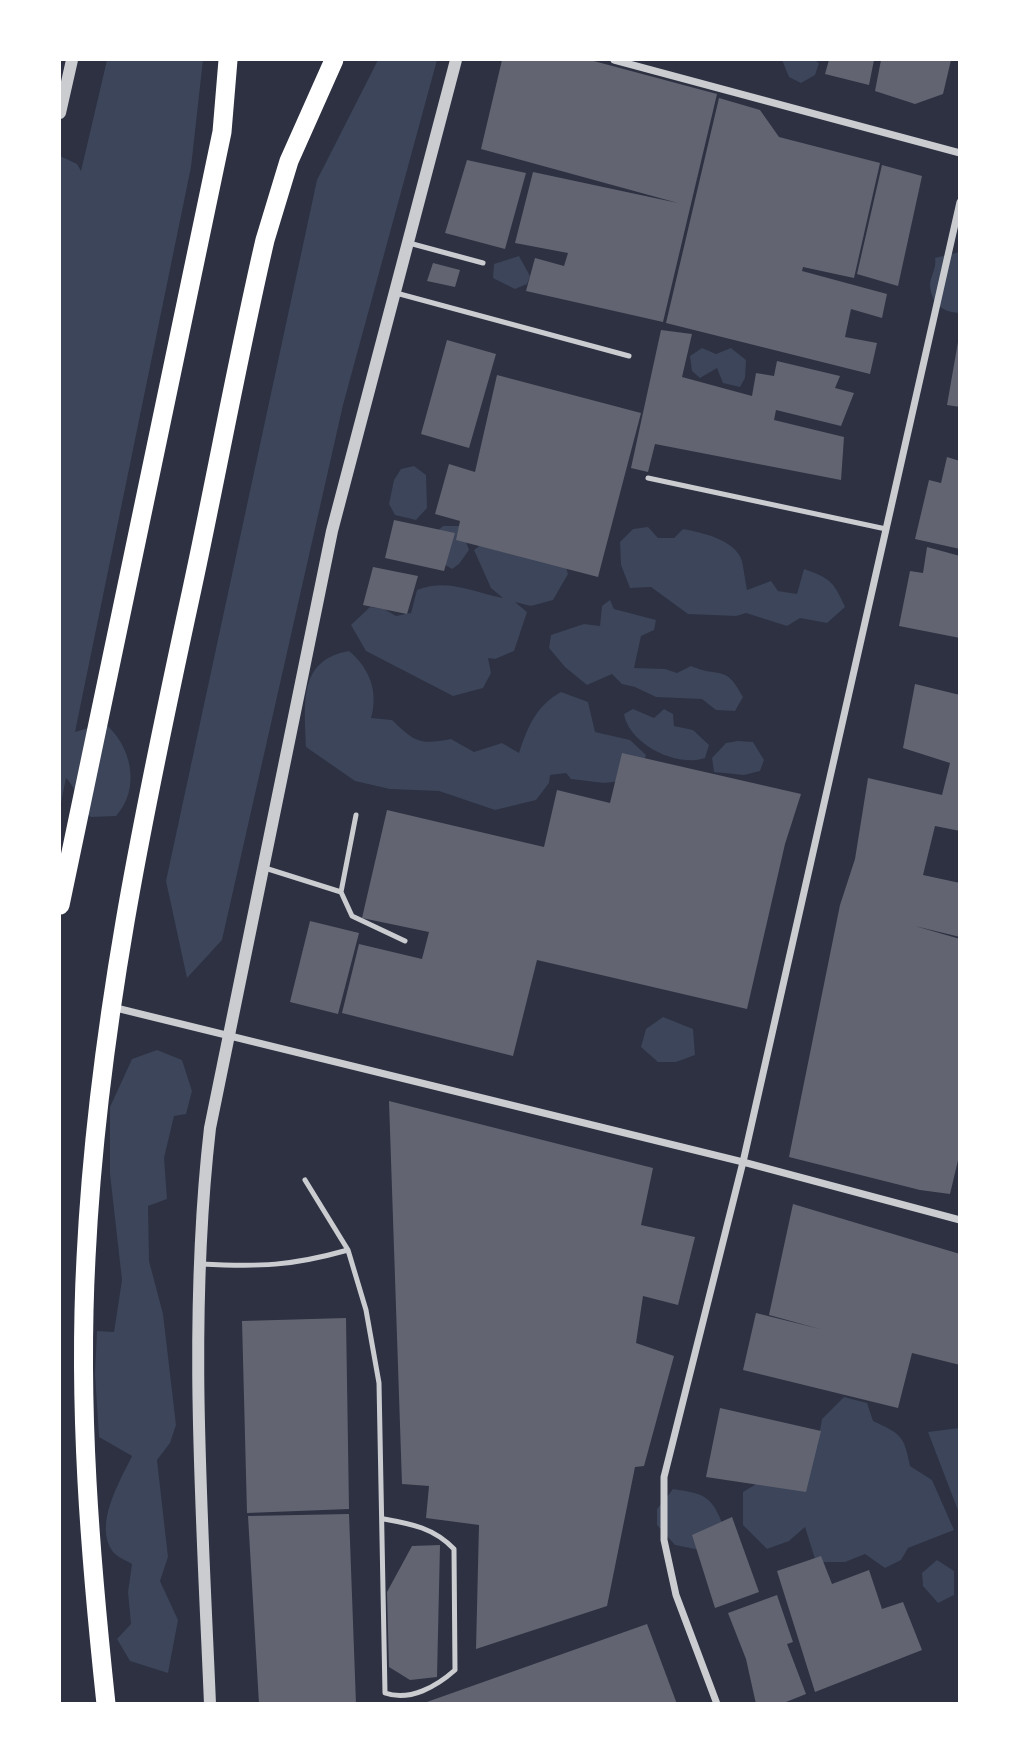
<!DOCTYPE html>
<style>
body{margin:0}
#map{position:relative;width:1019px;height:1763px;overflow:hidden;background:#2d3142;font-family:"Zilla Slab",serif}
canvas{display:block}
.frame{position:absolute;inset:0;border:61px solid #fff;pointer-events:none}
</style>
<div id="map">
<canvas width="1019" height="1763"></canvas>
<div class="frame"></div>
</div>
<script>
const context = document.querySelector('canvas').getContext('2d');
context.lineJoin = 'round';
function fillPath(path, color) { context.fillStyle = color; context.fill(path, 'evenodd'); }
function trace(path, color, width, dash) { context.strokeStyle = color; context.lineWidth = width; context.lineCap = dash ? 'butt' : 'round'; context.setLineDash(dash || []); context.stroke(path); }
fillPath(new Path2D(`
 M 107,60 L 203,60 L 191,167 L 75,732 L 104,723 C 132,745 141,789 116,816 L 91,817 C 77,805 78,790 66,778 L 60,808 L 60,156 L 77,164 L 81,171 Z
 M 378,60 L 437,60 L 343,405 L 222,940 L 187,978 L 166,881 L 317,180 Z
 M 782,60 L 815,60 L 819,63 L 815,75 L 801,83 L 789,77 Z
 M 959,252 L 959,313 C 943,312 931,304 930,285 C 930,276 937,268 935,258 Z
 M 519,256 L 530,276 L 527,284 L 515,289 L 493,278 L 494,264 Z
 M 702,348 L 716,354 L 731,348 L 746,360 L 745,378 L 740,387 L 723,383 L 717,368 L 700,378 L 692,371 L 690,356 Z
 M 414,466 L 426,475 L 427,508 L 416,520 L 395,515 L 389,504 L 394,480 L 401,469 Z
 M 443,526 L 460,526 L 469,550 L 459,564 L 452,569 L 442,563 L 436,532 Z
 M 648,527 L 658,538 L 674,538 L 683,529 C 702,533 735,539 742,561 C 744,570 745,581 747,590 L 771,581 L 778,591 L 797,594 L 804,569 C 830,578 834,582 845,607 L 827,623 L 800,618 L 787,626 L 746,613 L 736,616 L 688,614 L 651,587 L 630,588 L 621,565 L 620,542 L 633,529 Z
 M 486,541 L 562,555 L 568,574 L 553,600 L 531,606 L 515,602 L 527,612 L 514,651 L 495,659 L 488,658 L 491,673 L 483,688 L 453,696 L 366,651 L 351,625 L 370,607 L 384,609 L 396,616 L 411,613 L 417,590 C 448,578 472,592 503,598 L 491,588 L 474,550 Z
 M 610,600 L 614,609 L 656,620 L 654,630 L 641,636 L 634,668 L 665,669 L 677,673 L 691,666 C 721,679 725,663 743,697 L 735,711 L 716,710 L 702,699 L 656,697 L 635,687 L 622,684 L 612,674 L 587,685 L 565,667 L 549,648 L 551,635 L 584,624 L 600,626 L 602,606 Z
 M 349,651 C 369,667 379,692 371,718 L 392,720 C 415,742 419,745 451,739 L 474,752 L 502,743 L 519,753 C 528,726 536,706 561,692 L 588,702 L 595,732 L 630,740 L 646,755 L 638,779 L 604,783 L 571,779 L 566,773 L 550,775 L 549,783 L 536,800 L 495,810 L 439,791 L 390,789 L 355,781 L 306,747 C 305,705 297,660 349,651 Z
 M 633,709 L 654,718 L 664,709 L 673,714 L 674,726 L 693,730 L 709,745 L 705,758 C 677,768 629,744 624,714 Z
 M 738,741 L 753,742 L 764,760 L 760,771 L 744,775 L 714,772 L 712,758 L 726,743 Z
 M 663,1017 L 693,1029 L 695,1055 L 676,1062 L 658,1062 L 641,1047 L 646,1029 Z
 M 157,1050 L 182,1060 L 192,1091 L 186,1114 L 174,1116 L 164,1158 L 167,1199 L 148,1206 L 149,1261 L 163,1314 L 176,1425 L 170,1443 L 157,1460 L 168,1557 L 160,1581 L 178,1620 L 168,1673 L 130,1661 L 117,1639 L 131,1624 L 128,1592 L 132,1564 C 127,1561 117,1557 113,1552 C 93,1525 120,1481 132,1456 L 99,1437 L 95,1374 L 97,1331 L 114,1332 L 122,1280 L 110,1174 L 110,1107 L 132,1059 Z
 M 844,1397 L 867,1403 L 873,1421 C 901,1434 904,1435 910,1466 L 932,1480 L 954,1530 L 908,1548 L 901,1560 L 885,1568 L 865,1554 L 845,1562 L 816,1562 L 805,1527 L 789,1541 L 767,1549 L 743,1525 L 743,1492 L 817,1447 L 822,1419 Z
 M 959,1428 L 960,1428 L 959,1513 L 928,1432 Z
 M 673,1489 C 706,1494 712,1496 724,1528 L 700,1550 L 675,1545 L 657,1525 L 657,1509 Z
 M 937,1560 L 954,1571 L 954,1595 L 938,1603 L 923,1586 L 922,1573 Z`), '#3c4559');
fillPath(new Path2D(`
 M 502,60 L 590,60 L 717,94 L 663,322 L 526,291 L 535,258 L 564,266 L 568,253 L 515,243 L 533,172 L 678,203 L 481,149 Z
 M 829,60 L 874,60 L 869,85 L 825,74 Z
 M 881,60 L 951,60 L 943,94 L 915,104 L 875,91 Z
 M 719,98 L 760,110 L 779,137 L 880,163 L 854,278 L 803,267 L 802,271 L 887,294 L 882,318 L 851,309 L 845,337 L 877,343 L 870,374 L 666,323 Z
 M 467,160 L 526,173 L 505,249 L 445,233 Z
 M 882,165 L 922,176 L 898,286 L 857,274 Z
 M 433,263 L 460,270 L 455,287 L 427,281 Z
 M 661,330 L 692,334 L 682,377 L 752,396 L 756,373 L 774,376 L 777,361 L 840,376 L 835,388 L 854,393 L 841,426 L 776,410 L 774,420 L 844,437 L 841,480 L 655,444 L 648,472 L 631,468 Z
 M 447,340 L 496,354 L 469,448 L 421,434 Z
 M 958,342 L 960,342 L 960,407 L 947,405 Z
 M 497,375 L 641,413 L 598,577 L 456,540 L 460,521 L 435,514 L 449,464 L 475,472 Z
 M 947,457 L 960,461 L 960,549 L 915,539 L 929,480 L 941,483 Z
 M 394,520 L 455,533 L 444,571 L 385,558 Z
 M 927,547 L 960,556 L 960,638 L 899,626 L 910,571 L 923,573 Z
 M 373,567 L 418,576 L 407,614 L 363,605 Z
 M 915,684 L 960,695 L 960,831 L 935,826 L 923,875 L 960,883 L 960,937 L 915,926 L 960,939 L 960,1152 L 950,1194 L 920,1190 L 789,1157 L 840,905 L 855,859 L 868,778 L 942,795 L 950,763 L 903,748 Z
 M 622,753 L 801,794 L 785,844 L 747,1009 L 537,960 L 513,1056 L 342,1013 L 359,944 L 422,959 L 429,932 L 362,918 L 387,810 L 544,847 L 557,790 L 610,803 Z
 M 310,921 L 359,933 L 338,1014 L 290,1002 Z
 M 389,1101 L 653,1168 L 641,1225 L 695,1237 L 678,1305 L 643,1296 L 636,1343 L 674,1356 L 644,1466 L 635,1467 L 607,1606 L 476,1649 L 479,1525 L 426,1518 L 429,1486 L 402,1484 Z
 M 793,1204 L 960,1254 L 960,1365 L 912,1353 L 898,1408 L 743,1370 L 756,1313 L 820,1329 L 769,1315 Z
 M 346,1318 L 349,1509 L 247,1513 L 242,1321 Z
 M 720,1408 L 821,1431 L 806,1492 L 706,1477 Z
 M 349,1514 L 356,1704 L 259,1704 L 248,1516 Z
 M 732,1517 L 759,1592 L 715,1608 L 692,1535 Z
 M 440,1545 L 437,1677 L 410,1680 L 389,1667 L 387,1592 L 412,1546 Z
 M 821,1556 L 832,1584 L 869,1570 L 882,1609 L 903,1602 L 922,1650 L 815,1692 L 777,1571 Z
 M 777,1595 L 793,1642 L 787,1644 L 806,1694 L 781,1704 L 756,1704 L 746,1659 L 728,1613 Z
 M 647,1624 L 677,1704 L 424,1704 L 424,1703 Z`), '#626471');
trace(new Path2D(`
 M 409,243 L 483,263
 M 396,293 L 629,356
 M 648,478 L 886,529
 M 265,868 L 341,892 L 352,916 L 405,941
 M 341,892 L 356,815
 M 348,1250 L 366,1310 L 379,1383 L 385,1693 C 410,1702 437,1686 455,1670 L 454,1549 C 434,1528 412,1524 384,1519
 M 201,1264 C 260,1267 291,1266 348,1250 L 305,1180`), '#caccd0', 5);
trace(new Path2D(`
 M 614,60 L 960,153
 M 112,1007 L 743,1162 L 960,1220
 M 717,1704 L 676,1595 L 664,1540 L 664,1477 L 743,1162 L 960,202`), '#caccd0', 7);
trace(new Path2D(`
 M 60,113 L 72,60
 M 210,1704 C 202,1511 188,1320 210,1128 L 332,531 L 456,60`), '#caccd0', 12);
trace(new Path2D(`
 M 60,905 L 222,132 L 228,60
 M 106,1704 C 90,1554 78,1409 86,1258 C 97,1031 144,810 192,589 C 217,473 238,356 265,240 L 289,161 L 334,60`), '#fff', 19);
</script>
